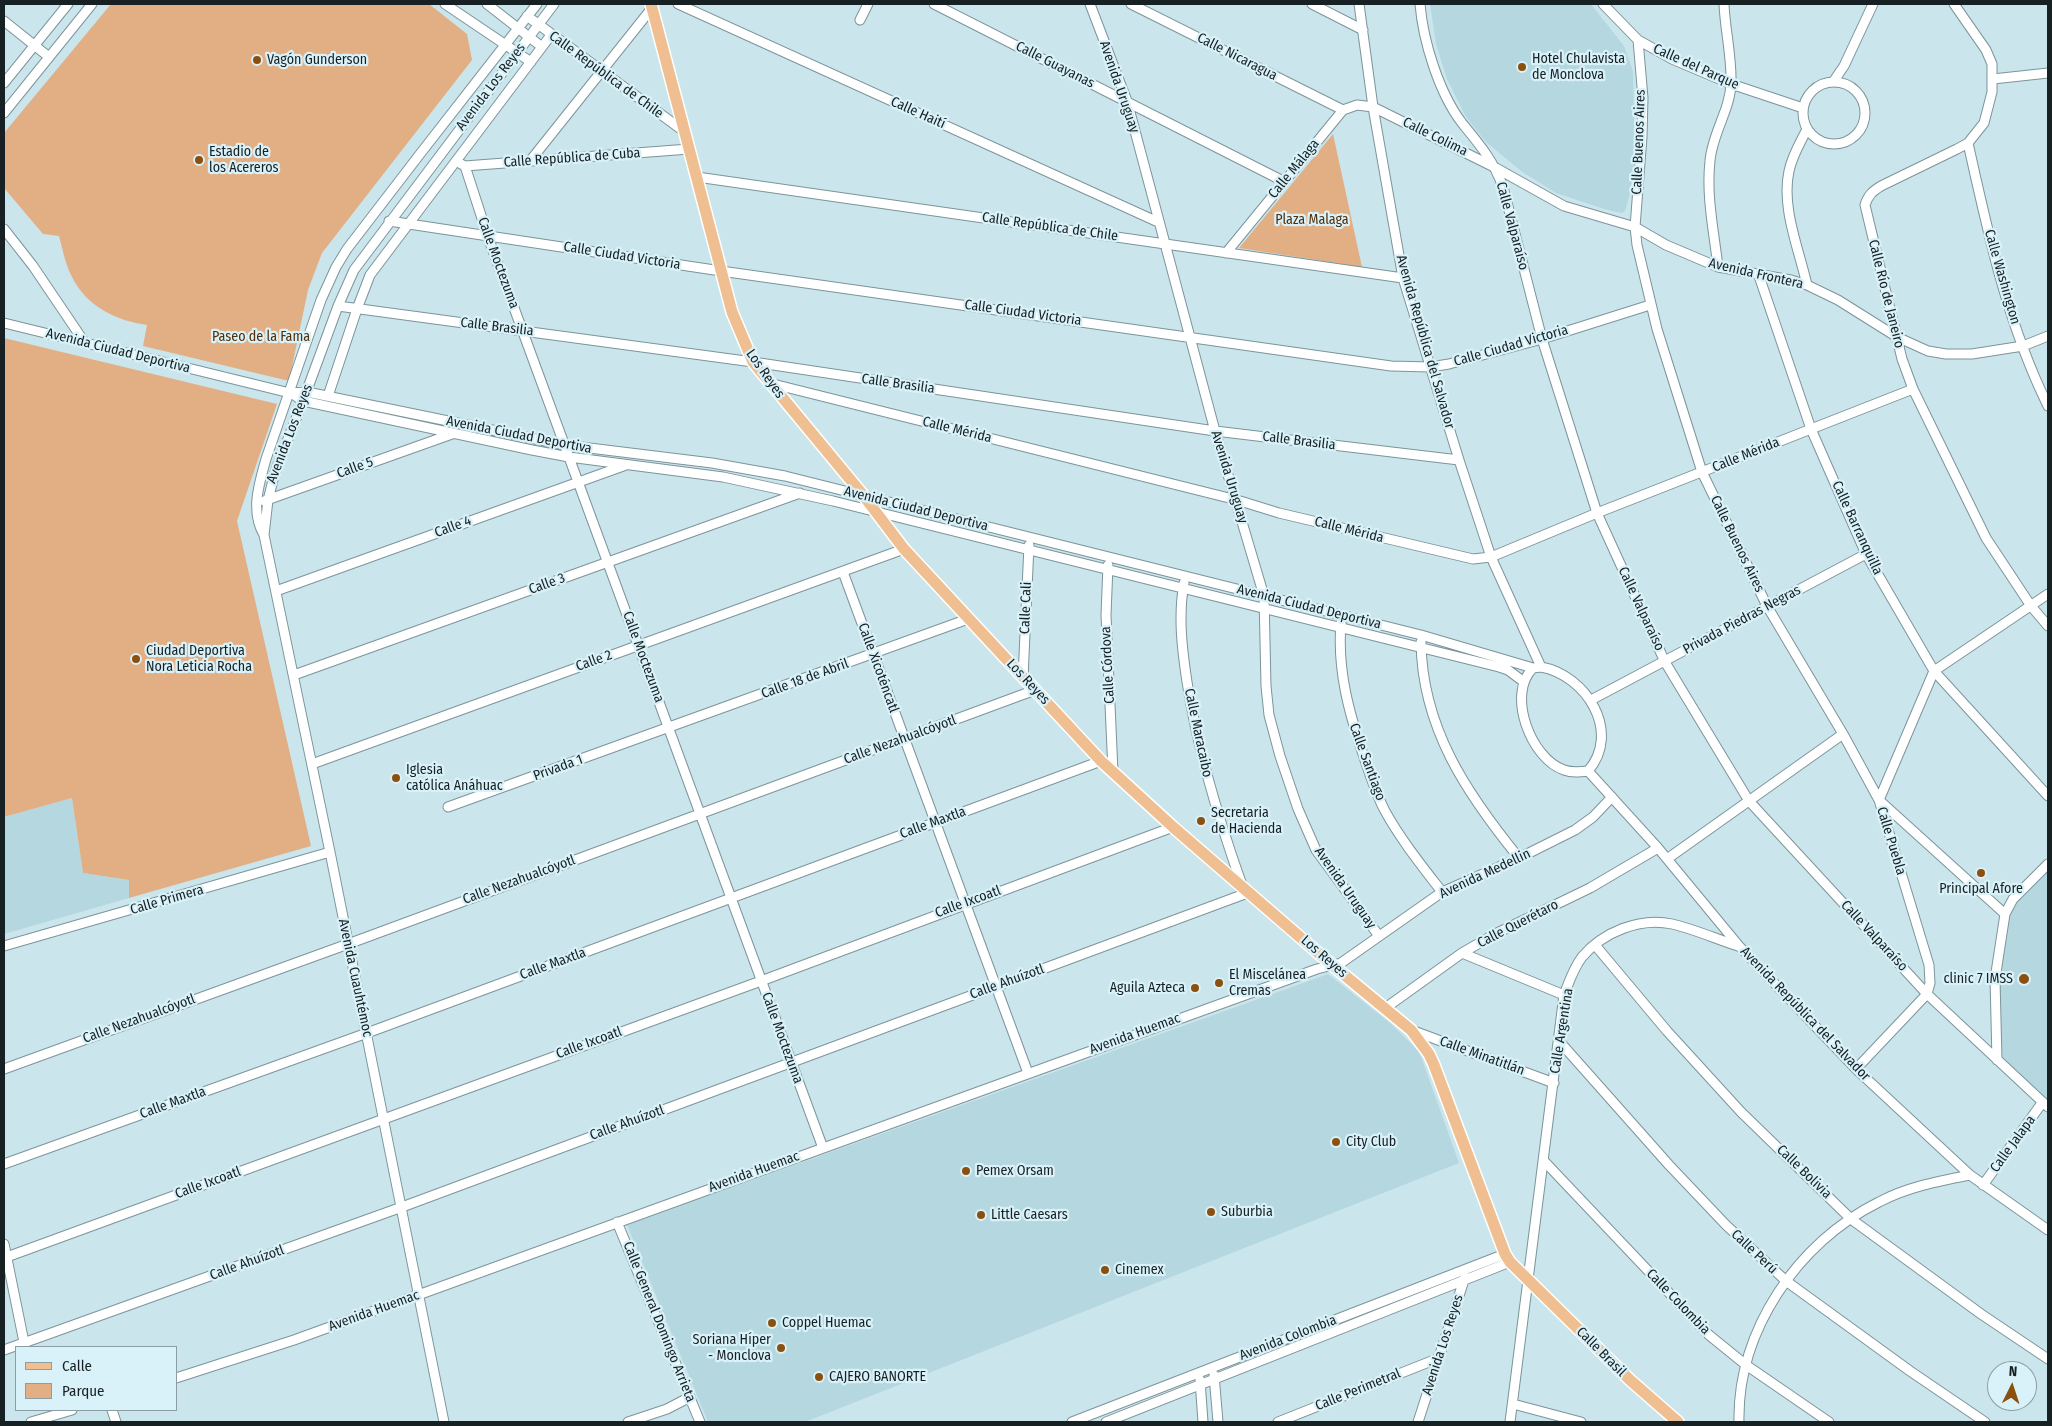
<!DOCTYPE html>
<meta charset="utf-8">
<style>
body{margin:0}
#map{position:relative;width:2052px;height:1426px;overflow:hidden;background:#cbe5ec;font-family:"Fira Sans Condensed",sans-serif}
canvas{display:block}
.frame{position:absolute;inset:0;border:5px solid #172023;pointer-events:none}
.legend{position:absolute;left:15px;top:1346px;width:162px;height:65px;box-sizing:border-box;background:#d9f2f9;border:1px solid #8b9ea3;margin:0;padding:6px 9px;list-style:none;font-size:15px;color:#172023}
.legend li{display:flex;align-items:center;gap:10px;height:25px}
.legend b{width:25px;border:1px solid #8b9ea3}
.north{position:absolute;left:1987px;top:1361px;width:50px;height:50px;box-sizing:border-box;background:#d9f2f9;border:1px solid #8b9ea3;border-radius:50%;rotate:4deg;font-size:14px;font-weight:700;line-height:20px;text-align:center;color:#172023}
.north::after{content:'';display:block;margin:auto;width:18px;height:22px;background:#8c500e;clip-path:polygon(50% 0,100% 100%,50% 72%,0 100%)}
</style>
<div id="map">
<canvas width="2052" height="1426"></canvas>
<div class="frame"></div>
<ul class="legend">
<li><b style="height:6px;background:#efbf91"></b>Calle</li>
<li><b style="height:14px;background:#e2af85"></b>Parque</li>
</ul>
<div class="north">N</div>
</div>
<script>
const context = document.querySelector('canvas').getContext('2d');
context.lineJoin = 'round';
function fillPath(path, color) { context.fillStyle = color; context.fill(path, 'evenodd'); }
function trace(path, color, width, dash) { context.strokeStyle = color; context.lineWidth = width; context.lineCap = dash ? 'butt' : 'round'; context.setLineDash(dash || []); context.stroke(path); }
function write(font, color, halo, rows, align = 'center') {
  context.font = font + ' "Fira Sans Condensed",sans-serif'; context.lineWidth = 4.5; context.setLineDash([]); context.textBaseline = 'middle'; context.strokeStyle = halo; context.fillStyle = color; for (const [text, x, y, turn = 0] of rows) {
    context.save(); context.translate(x, y); context.rotate((+turn || 0) * Math.PI / 180); context.textAlign = isNaN(turn) ? turn : align; if (halo) context.strokeText(text, 0, 0); context.fillText(text, 0, 0); context.restore();
  }
}
fillPath(new Path2D(`
 M 1430,4 L 1591,4 L 1624,46 L 1633,71 L 1635,161 L 1631,189 L 1625,211 L 1622,213 L 1604,209 L 1556,193 L 1521,171 L 1486,142 L 1466,117 L 1447,79 L 1436,44 Z
 M 72,798 L 83,873 L 129,880 L 129,898 L 4,934 L 4,817 Z
 M 2048,868 L 2048,1103 L 2010,1070 L 2003,1057 L 2000,1043 L 2000,972 L 2008,915 L 2012,906 Z
 M 1328,974 L 1389,1022 L 1419,1051 L 1459,1163 L 805,1422 L 708,1422 L 627,1225 Z`), '#b5d7e0');
fillPath(new Path2D(`
 M 111,4 L 429,4 L 467,34 L 472,60 L 322,253 L 308,290 L 289,381 L 143,346 L 147,325 C 117,321 86,306 72,277 C 65,264 63,250 59,236 L 43,234 L 4,188 L 4,133 Z
 M 1333,134 L 1362,267 L 1239,248 Z
 M 4,338 L 277,404 L 237,521 L 311,846 L 129,898 L 129,880 L 83,873 L 72,798 L 4,817 Z`), '#e2af85');
const minor = new Path2D(`
 M 445,4 L 531,62
 M 487,4 L 542,47
 M 678,4 L 1158,222
 M 934,4 L 1283,181
 M 1090,4 L 1127,101 L 1215,431 L 1264,596 L 1266,686 L 1269,715 L 1280,756 L 1298,809 L 1316,850 L 1379,936
 M 1131,4 L 1343,110
 M 1312,4 L 1363,30
 M 1359,4 L 1373,107 L 1403,278 L 1459,460 L 1491,557 L 1541,667
 M 1420,4 C 1423,41 1439,93 1462,123 C 1480,145 1493,160 1503,187 L 1542,339 L 1597,513 L 1665,662 L 1749,801 L 1927,994 L 2048,1107
 M 1603,4 L 1638,40 L 1672,59 L 1731,84 L 1803,108
 M 1954,4 L 1986,50 L 1992,64 L 1992,92 L 1984,123 L 1968,143 L 1957,149 L 1881,186 C 1873,191 1868,195 1865,205 L 1902,359 L 1913,389 L 1986,538 L 2031,606 L 2048,626
 M 527,16 L 685,132
 M 860,20 L 868,4
 M 4,21 L 49,57
 M 1638,40 L 1643,98 L 1642,137 L 1635,227 L 1637,245 L 1657,329 L 1702,472 L 1767,606 L 1843,734 L 1879,800 L 2005,914
 M 1993,79 L 2048,73
 M1803 113a31 31 0 1 1 62 0a31 31 0 1 1-62 0Z
 M 1833,82 L 1844,66 L 1873,4
 M 4,83 L 68,4
 M 4,113 L 92,4
 M 1968,143 C 1988,233 2007,323 2048,406
 M 530,161 L 652,8
 M 461,164 L 465,166 L 689,149
 M 465,166 L 488,237 L 823,1148
 M 697,177 L 1403,278
 M 389,221 L 721,271 L 1391,366 L 1430,367 L 1449,364 L 1542,339 L 1650,305
 M 4,229 L 33,266 L 85,343
 M 1226,253 L 1343,110 L 1357,105 L 1373,107 L 1496,168 L 1564,206 L 1635,227 L 1666,245 L 1718,267 L 1791,280 L 1807,285 L 1838,300 L 1897,337 L 1928,351 L 1946,354 L 1972,354 L 2023,346 L 2048,336
 M 1718,267 C 1714,232 1706,196 1710,161 C 1712,134 1730,110 1731,84 C 1732,57 1725,30 1724,4
 M 1759,276 L 1811,429 L 1866,554 L 1934,671 L 2048,796
 M 1807,285 C 1799,249 1781,208 1789,171 C 1792,156 1800,143 1807,129
 M 338,306 L 753,362 L 1215,431 L 1459,460
 M 4,323 L 290,393 L 307,392 L 565,445 L 712,463 L 785,476 L 1421,635 L 1533,668
 M 769,383 L 1237,500 L 1279,513 L 1473,559 L 1491,557 L 1597,513 L 1913,389
 M 291,393 L 303,401 L 532,450 L 569,457 L 723,477 L 833,501 L 1499,667 L 1508,670 L 1524,682
 M 328,396 L 357,309 L 370,275 L 551,35
 M 264,501 L 452,434
 M 264,535 L 268,500 L 275,472 L 303,401 L 338,306 L 354,270 L 554,4
 M 1108,565 L 1106,615 L 1113,772
 M 843,572 L 1028,1073
 M 1184,583 C 1178,616 1182,649 1187,682 C 1198,752 1218,818 1242,885
 M 276,591 L 626,465
 M 1341,623 C 1337,670 1349,713 1364,757 C 1370,775 1376,794 1385,811 C 1401,840 1422,866 1442,892
 M 1421,642 C 1422,728 1467,794 1519,858
 M 1541,667 C 1586,675 1622,732 1588,771 C 1580,772 1572,773 1564,770 C 1531,759 1506,694 1533,668 Z
 M 294,675 L 800,493
 M 1023,678 L 1029,545
 M 1591,700 L 1866,554
 M 312,764 L 904,549
 M 1588,771 L 1658,848 L 1739,946 L 1856,1069 L 1970,1175 L 2048,1230
 M 448,807 L 968,619
 M 1667,859 L 1843,734
 M 1595,945 L 1667,1031 L 1741,1112 L 1851,1219 L 1981,1314 L 2048,1359
 M 4,946 L 330,852
 M 1462,953 L 1564,995
 M 1384,1009 L 1462,953 L 1495,934 L 1590,888 L 1658,848
 M 1411,1030 L 1554,1083
 M 1559,1041 L 1669,1165 L 1726,1225 L 1786,1281 L 1910,1371 L 1985,1422
 M 1997,1060 L 1995,979 L 2005,914 L 2013,899 L 2048,864
 M 4,1069 L 348,944 L 1035,690
 M 1856,1069 L 1927,994 L 1930,983 L 1929,965 L 1879,800 L 1934,671 L 2048,594
 M 1544,1161 L 1709,1335 L 1746,1365 L 1829,1422
 M 4,1164 L 367,1033 L 1101,761
 M 1983,1185 L 2042,1103
 M 617,1222 L 700,1422
 M 4,1244 L 25,1347
 M 4,1258 L 761,981 L 1173,827
 M 4,1350 L 402,1207 L 1250,892
 M 1214,1375 L 1218,1422
 M 176,1378 L 294,1340 L 1317,969 L 1341,963 L 1442,892 L 1519,858 L 1575,830 L 1593,817 L 1612,797
 M 1200,1380 L 1203,1422
 M 1513,1404 L 1581,1422
 M 112,1410 L 116,1422
 M 31,1422 L 72,1410
 M 444,1422 L 330,852 L 264,535 C 250,511 259,484 266,459 L 321,300 L 336,267 L 347,249 L 420,154 L 537,4
 M 628,1422 L 667,1409 L 690,1397
 M 1072,1422 L 1505,1254
 M 1106,1422 L 1510,1262
 M 1278,1422 L 1439,1358
 M 1418,1422 L 1465,1277
 M 1510,1422 L 1564,995 C 1569,982 1573,969 1582,957 C 1603,932 1640,917 1672,924 C 1694,929 1716,939 1738,946
 M 1739,1422 C 1737,1331 1798,1242 1879,1202 C 1907,1187 1939,1181 1970,1175`);
const major = new Path2D(`
 M 651,4 L 732,312 L 753,362 L 863,495 L 904,549 L 1101,761 L 1173,827 L 1331,964 L 1411,1030 L 1429,1054 L 1434,1065 L 1505,1254 L 1510,1262 L 1630,1380 L 1678,1422`);
trace(minor, '#7c949a', 11);
trace(major, '#fff', 14);
trace(minor, '#fff', 9);
trace(major, '#efbf91', 11);
for (const [x, y, r, color] of [
 [257,60,5,"#8c500e"],
 [1522,67,5,"#8c500e"],
 [199,160,5,"#8c500e"],
 [136,659,5,"#8c500e"],
 [396,778,5,"#8c500e"],
 [1201,821,5,"#8c500e"],
 [1981,873,5,"#8c500e"],
 [2024,979,6,"#8c500e"],
 [1219,983,5,"#8c500e"],
 [1195,988,5,"#8c500e"],
 [1336,1142,5,"#8c500e"],
 [966,1171,5,"#8c500e"],
 [1211,1212,5,"#8c500e"],
 [981,1215,5,"#8c500e"],
 [1105,1270,5,"#8c500e"],
 [772,1323,5,"#8c500e"],
 [781,1348,5,"#8c500e"],
 [819,1377,5,"#8c500e"]
]) { const dot = new Path2D(); dot.arc(x, y, r, 0, 2 * Math.PI); context.fillStyle = color; context.fill(dot); trace(dot, '#d9f2f9', 2); }
write('14px', '#172023', '#d9f2f9', [
 ["Calle Nicaragua",1237,57,27],
 ["Calle Guayanas",1055,65,27],
 ["Calle del Parque",1696,67,24],
 ["Calle República de Chile",606,75,36],
 ["Avenida Los Reyes",491,87,-53],
 ["Avenida Uruguay",1119,87,71],
 ["Calle Haití",918,113,24],
 ["Calle Colima",1435,137,26],
 ["Calle Buenos Aires",1639,142,-88],
 ["Calle República de Cuba",572,158,-4],
 ["Calle Málaga",1294,169,-51],
 ["Calle Valparaíso",1512,226,75],
 ["Calle República de Chile",1050,227,8],
 ["Calle Ciudad Victoria",622,256,9],
 ["Calle Moctezuma",498,263,70],
 ["Avenida Frontera",1756,274,13],
 ["Calle Washington",2002,277,74],
 ["Calle Río de Janeiro",1886,294,76],
 ["Calle Ciudad Victoria",1023,313,8],
 ["Calle Brasilia",497,327,7],
 ["Avenida República del Salvador",1425,342,74],
 ["Calle Ciudad Victoria",1511,346,-16],
 ["Avenida Ciudad Deportiva",118,351,14],
 ["Los Reyes",765,374,55],
 ["Calle Brasilia",898,384,8],
 ["Calle Mérida",957,430,14],
 ["Avenida Los Reyes",290,434,-69],
 ["Avenida Ciudad Deportiva",519,435,11],
 ["Calle Brasilia",1299,441,7],
 ["Calle Mérida",1746,455,-22],
 ["Calle 5",355,468,-20],
 ["Avenida Uruguay",1229,477,73],
 ["Avenida Ciudad Deportiva",916,509,14],
 ["Calle 4",453,527,-20],
 ["Calle Barranquilla",1857,528,65],
 ["Calle Mérida",1349,530,14],
 ["Calle Buenos Aires",1737,544,64],
 ["Calle 3",547,584,-20],
 ["Avenida Ciudad Deportiva",1309,607,14],
 ["Calle Cali",1026,608,-88],
 ["Calle Valparaíso",1641,609,65],
 ["Privada Piedras Negras",1742,620,-28],
 ["Calle Moctezuma",643,657,70],
 ["Calle 2",594,661,-20],
 ["Calle Córdova",1108,665,-93],
 ["Calle Xicoténcatl",878,668,70],
 ["Calle 18 de Abril",805,679,-20],
 ["Los Reyes",1028,682,47],
 ["Calle Maracaibo",1198,733,78],
 ["Calle Nezahualcóyotl",900,740,-20],
 ["Calle Santiago",1367,762,70],
 ["Privada 1",558,768,-20],
 ["Calle Maxtla",933,823,-20],
 ["Calle Puebla",1891,841,73],
 ["Avenida Medellin",1485,874,-25],
 ["Calle Nezahualcóyotl",519,880,-20],
 ["Avenida Uruguay",1345,888,55],
 ["Calle Primera",167,900,-16],
 ["Calle Ixcoatl",968,902,-20],
 ["Calle Querétaro",1518,924,-27],
 ["Calle Valparaíso",1874,936,47],
 ["Los Reyes",1324,957,41],
 ["Calle Maxtla",553,964,-20],
 ["Avenida Cuauhtémoc",355,978,78],
 ["Calle Ahuízotl",1007,982,-20],
 ["Avenida República del Salvador",1805,1014,46],
 ["Calle Nezahualcóyotl",139,1019,-20],
 ["Calle Argentina",1562,1031,-81],
 ["Avenida Huemac",1135,1034,-20],
 ["Calle Moctezuma",782,1038,70],
 ["Calle Ixcoatl",589,1043,-20],
 ["Calle Minatitlán",1482,1056,20],
 ["Calle Maxtla",173,1103,-20],
 ["Calle Ahuízotl",627,1123,-20],
 ["Calle Jalapa",2013,1144,-54],
 ["Avenida Huemac",754,1172,-20],
 ["Calle Bolivia",1804,1172,44],
 ["Calle Ixcoatl",208,1183,-20],
 ["Calle Perú",1754,1252,43],
 ["Calle Ahuízotl",247,1263,-20],
 ["Calle Colombia",1678,1302,46],
 ["Avenida Huemac",374,1311,-20],
 ["Calle General Domingo Arrieta",659,1322,68],
 ["Avenida Colombia",1288,1338,-21],
 ["Avenida Los Reyes",1443,1345,-72],
 ["Calle Brasil",1601,1352,45],
 ["Calle Perimetral",1358,1390,-22]
]);
write('14px', '#172023', '#d9f2f9', [
 ["Hotel Chulavista",1532,59],
 ["de Monclova",1532,75],
 ["Vagón Gunderson",267,60],
 ["Estadio de",209,152],
 ["los Acereros",209,168],
 ["Ciudad Deportiva",146,651],
 ["Nora Leticia Rocha",146,667],
 ["Iglesia",406,770],
 ["católica Anáhuac",406,786],
 ["Secretaria",1211,813],
 ["de Hacienda",1211,829],
 ["Principal Afore",1981,889,"center"],
 ["El Miscelánea",1229,975],
 ["Cremas",1229,991],
 ["clinic 7 IMSS",2013,979,"right"],
 ["Aguila Azteca",1185,988,"right"],
 ["City Club",1346,1142],
 ["Pemex Orsam",976,1171],
 ["Suburbia",1221,1212],
 ["Little Caesars",991,1215],
 ["Cinemex",1115,1270],
 ["Coppel Huemac",782,1323],
 ["Soriana Híper",771,1340,"right"],
 ["- Monclova",771,1356,"right"],
 ["CAJERO BANORTE",829,1377]
], 'left');
write('14px', '#522e09', '#d9f2f9', [
 ["Plaza Malaga",1312,220],
 ["Paseo de la Fama",261,337]
]);
</script>
